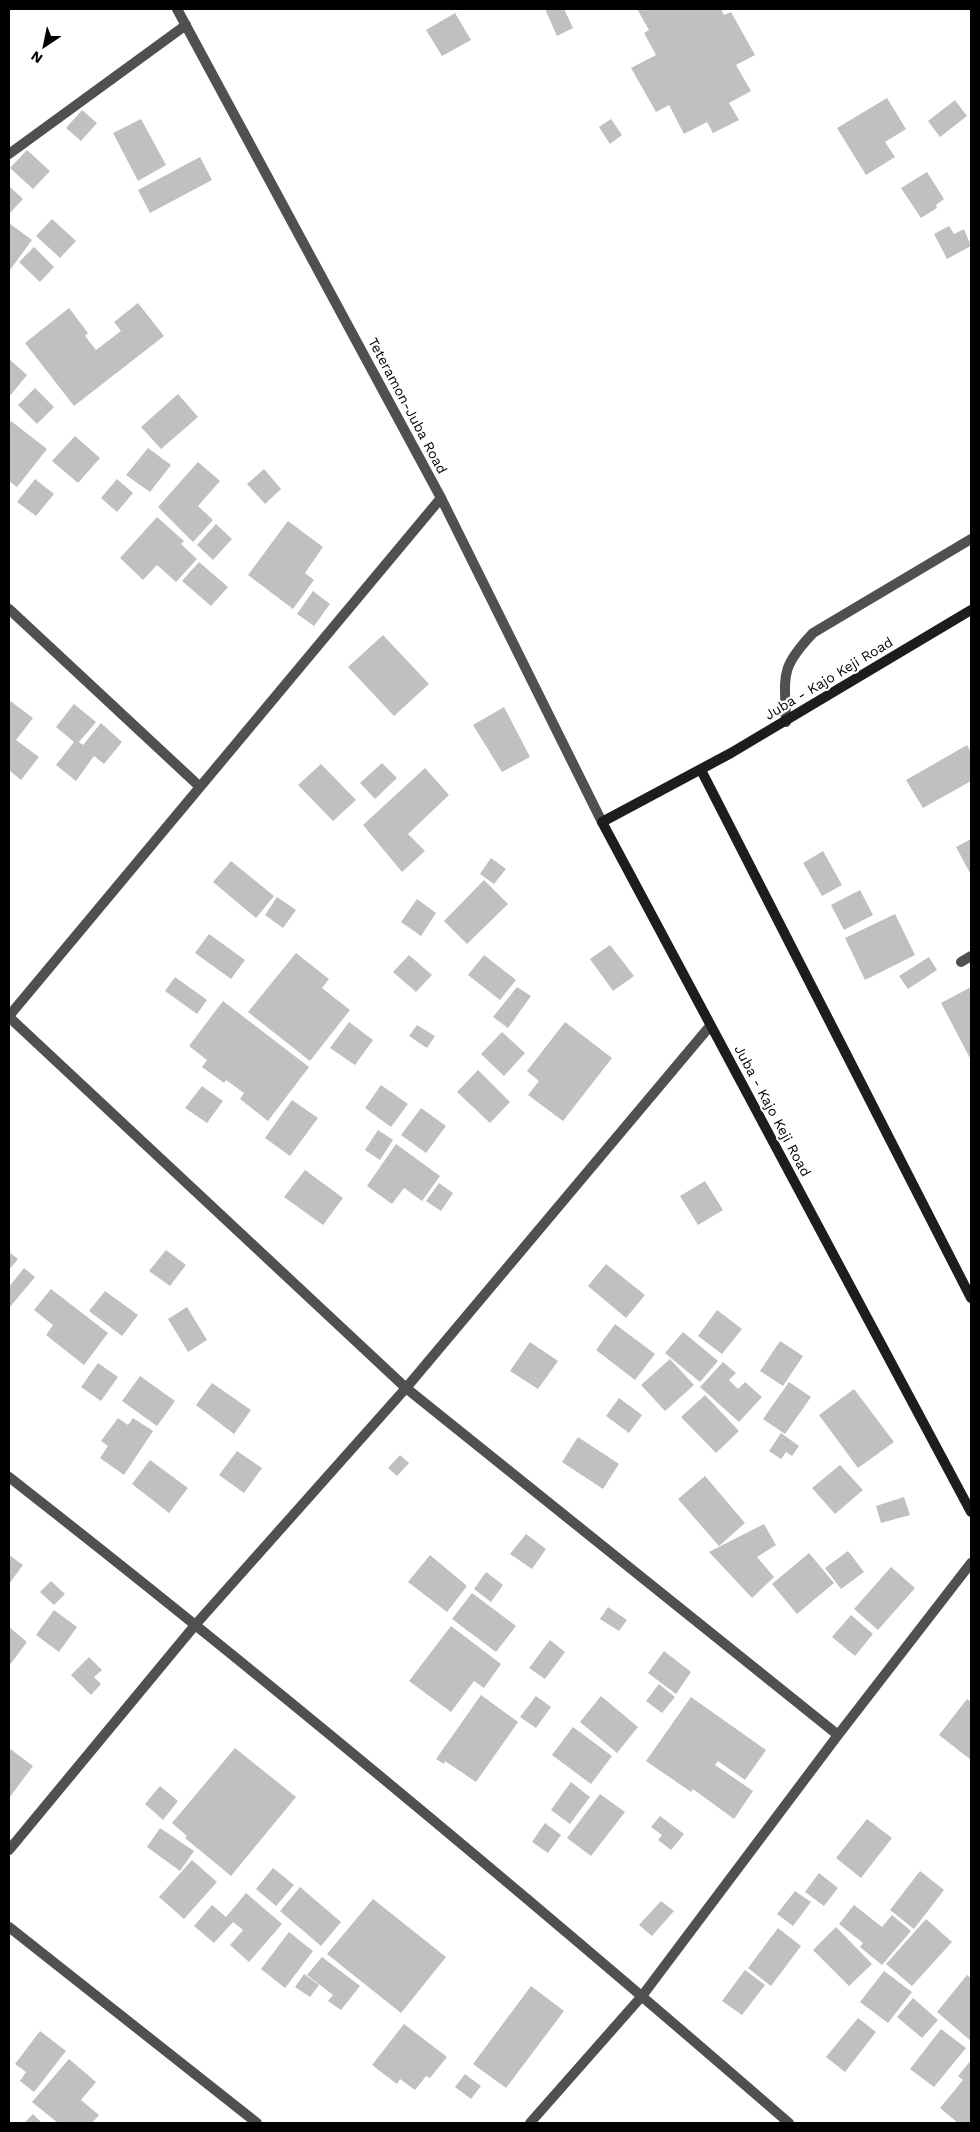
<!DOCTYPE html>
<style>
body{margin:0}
#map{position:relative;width:980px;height:2132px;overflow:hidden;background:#fff;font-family:"Work Sans",sans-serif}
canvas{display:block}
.frame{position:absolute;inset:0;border:10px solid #000;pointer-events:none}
.north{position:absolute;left:20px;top:20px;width:50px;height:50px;-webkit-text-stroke:4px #fff;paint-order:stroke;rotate:214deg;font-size:14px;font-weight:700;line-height:20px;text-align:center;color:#000}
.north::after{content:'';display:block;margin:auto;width:18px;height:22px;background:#000;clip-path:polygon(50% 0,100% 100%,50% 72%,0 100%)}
</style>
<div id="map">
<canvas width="980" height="2132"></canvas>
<div class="frame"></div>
<div class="north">N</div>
</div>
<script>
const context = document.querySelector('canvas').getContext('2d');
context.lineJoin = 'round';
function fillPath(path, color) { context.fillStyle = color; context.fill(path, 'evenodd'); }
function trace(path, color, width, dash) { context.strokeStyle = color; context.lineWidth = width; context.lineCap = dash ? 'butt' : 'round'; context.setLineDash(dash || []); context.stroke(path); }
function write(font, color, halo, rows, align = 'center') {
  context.font = font + ' "Work Sans",sans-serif'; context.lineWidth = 4.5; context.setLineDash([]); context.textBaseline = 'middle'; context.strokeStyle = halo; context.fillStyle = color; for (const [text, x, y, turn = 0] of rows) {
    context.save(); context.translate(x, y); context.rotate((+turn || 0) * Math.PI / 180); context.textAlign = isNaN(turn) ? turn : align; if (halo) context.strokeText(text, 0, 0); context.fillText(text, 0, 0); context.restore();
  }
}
fillPath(new Path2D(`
 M 545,9 L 564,9 L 573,28 L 557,36 Z
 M 637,9 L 721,9 L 724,15 L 731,12 L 755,55 L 736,65 L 751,91 L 729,103 L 739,120 L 713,133 L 707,122 L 684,134 L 669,105 L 656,112 L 631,68 L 656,55 L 644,33 L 649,30 Z
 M 455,13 L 471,40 L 442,56 L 426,30 Z
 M 887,98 L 906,129 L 885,142 L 895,157 L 866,175 L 837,128 Z
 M 955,100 L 967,116 L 940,137 L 928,121 Z
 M 82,110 L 97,123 L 81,141 L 66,128 Z
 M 141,119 L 166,165 L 138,181 L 113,133 Z
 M 611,119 L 622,135 L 610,144 L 599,127 Z
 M 27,150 L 50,171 L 33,189 L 10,168 Z
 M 200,157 L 212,180 L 150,213 L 138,190 Z
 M 927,172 L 944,199 L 936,205 L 937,208 L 921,218 L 901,188 Z
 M 9,186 L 23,199 L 10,213 L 9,212 Z
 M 52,219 L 76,241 L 60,258 L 36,236 Z
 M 9,223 L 32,240 L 10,270 L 9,269 Z
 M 949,226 L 954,234 L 964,229 L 971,246 L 947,259 L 934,234 Z
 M 34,247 L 54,267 L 40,282 L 19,262 Z
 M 138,303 L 164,336 L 74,406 L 25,343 L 69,308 L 88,333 L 85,336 L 96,350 L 121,331 L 114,322 Z
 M 9,359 L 27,375 L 9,397 Z
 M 35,388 L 54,407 L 37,424 L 18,405 Z
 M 178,394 L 198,417 L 161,449 L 141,427 Z
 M 11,421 L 47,449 L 17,487 L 9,481 L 9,424 Z
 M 75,436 L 100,458 L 78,483 L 52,461 Z
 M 148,448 L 171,465 L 150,492 L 126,475 Z
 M 198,462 L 220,481 L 198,506 L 213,520 L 193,542 L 158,507 Z
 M 264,469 L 281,489 L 265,504 L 247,484 Z
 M 35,479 L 54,494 L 36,516 L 17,502 Z
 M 117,479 L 133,493 L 117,512 L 101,498 Z
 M 157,517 L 184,541 L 181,544 L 197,559 L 176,582 L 157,565 L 143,580 L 120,558 Z
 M 288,521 L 323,547 L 305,573 L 314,580 L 293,609 L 248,575 Z
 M 216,524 L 232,539 L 213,560 L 197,545 Z
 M 199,562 L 228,587 L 211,606 L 182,581 Z
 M 313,591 L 330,604 L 314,626 L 297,614 Z
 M 383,635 L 429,684 L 394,716 L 348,667 Z
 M 9,700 L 33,718 L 16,740 L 39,757 L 21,780 L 9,770 Z
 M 74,704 L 96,722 L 79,742 L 83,745 L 101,723 L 122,742 L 104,764 L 94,756 L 76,781 L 56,765 L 74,742 L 56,727 Z
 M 504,707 L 530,757 L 502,772 L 473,725 Z
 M 967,745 L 971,752 L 971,781 L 923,808 L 906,780 Z
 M 382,763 L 397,778 L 375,799 L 360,783 Z
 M 321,764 L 356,800 L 333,821 L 298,785 Z
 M 425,768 L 449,795 L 408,834 L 425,851 L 402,872 L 363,825 Z
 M 971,839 L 971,875 L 956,847 Z
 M 823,851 L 842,885 L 822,896 L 803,863 Z
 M 491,858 L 506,869 L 494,884 L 480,874 Z
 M 231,861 L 274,896 L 256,918 L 213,882 Z
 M 484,880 L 508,904 L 467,944 L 444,921 Z
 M 860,890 L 873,915 L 844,930 L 831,905 Z
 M 277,897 L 296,910 L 283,928 L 265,915 Z
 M 417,899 L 436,913 L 421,936 L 401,922 Z
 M 895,914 L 915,955 L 865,980 L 845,938 Z
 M 209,934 L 245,960 L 231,979 L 195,953 Z
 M 610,945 L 634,976 L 613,991 L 590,959 Z
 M 296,953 L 329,979 L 322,988 L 350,1010 L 310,1061 L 248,1012 Z
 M 409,955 L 432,975 L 416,992 L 393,972 Z
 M 484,955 L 516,980 L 500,1000 L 468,975 Z
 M 929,957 L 937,970 L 908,989 L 899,976 Z
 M 175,977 L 207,1000 L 197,1014 L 165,991 Z
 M 517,987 L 531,996 L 508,1028 L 493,1017 Z
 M 971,987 L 971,1060 L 941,1003 Z
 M 223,1001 L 309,1067 L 268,1121 L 240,1099 L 244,1093 L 226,1080 L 224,1083 L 202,1067 L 207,1060 L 189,1046 Z
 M 349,1022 L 373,1040 L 355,1065 L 330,1048 Z
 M 565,1022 L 612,1058 L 563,1121 L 528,1095 L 539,1081 L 527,1071 Z
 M 417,1025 L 435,1036 L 427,1048 L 409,1036 Z
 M 502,1032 L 525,1053 L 504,1076 L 481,1054 Z
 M 478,1070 L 510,1102 L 490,1123 L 457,1092 Z
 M 381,1085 L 408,1104 L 391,1127 L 365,1108 Z
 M 202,1086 L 223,1101 L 207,1123 L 185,1108 Z
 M 292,1100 L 318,1118 L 290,1156 L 265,1138 Z
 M 421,1108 L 446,1126 L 426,1153 L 401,1135 Z
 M 378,1130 L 393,1140 L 380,1160 L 365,1150 Z
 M 396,1144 L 440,1176 L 422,1201 L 404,1188 L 392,1204 L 367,1186 Z
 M 305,1170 L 343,1198 L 323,1225 L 284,1197 Z
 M 705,1181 L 723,1210 L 698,1225 L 680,1196 Z
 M 439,1183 L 453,1193 L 441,1211 L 426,1201 Z
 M 166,1250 L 186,1265 L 170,1286 L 149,1271 Z
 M 9,1252 L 18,1259 L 9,1270 Z
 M 606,1264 L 645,1295 L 626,1318 L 588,1286 Z
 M 24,1268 L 35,1277 L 10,1307 L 9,1287 Z
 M 51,1289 L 108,1333 L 84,1365 L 46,1335 L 53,1325 L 34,1310 Z
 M 105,1291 L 138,1315 L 122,1336 L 89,1311 Z
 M 187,1307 L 207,1340 L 188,1352 L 168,1319 Z
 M 717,1310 L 742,1329 L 722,1354 L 698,1336 Z
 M 615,1324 L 655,1354 L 635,1380 L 596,1350 Z
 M 683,1332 L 718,1361 L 700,1382 L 665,1353 Z
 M 780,1341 L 803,1356 L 783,1386 L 760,1371 Z
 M 530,1342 L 558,1361 L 538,1389 L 510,1371 Z
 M 670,1359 L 694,1385 L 665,1411 L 641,1385 Z
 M 723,1362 L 736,1373 L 729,1380 L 738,1389 L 745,1382 L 762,1397 L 739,1422 L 700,1387 Z
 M 98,1363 L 118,1377 L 101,1401 L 81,1387 Z
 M 140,1376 L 175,1401 L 157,1426 L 122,1401 Z
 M 789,1382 L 811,1397 L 785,1434 L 763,1419 Z
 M 212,1383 L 251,1410 L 234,1434 L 196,1405 Z
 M 854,1389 L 894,1442 L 858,1468 L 819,1415 Z
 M 705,1395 L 739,1431 L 716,1453 L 681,1417 Z
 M 619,1398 L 642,1415 L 629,1433 L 606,1416 Z
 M 118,1418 L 128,1425 L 133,1418 L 153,1431 L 124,1475 L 100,1458 L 108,1446 L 101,1441 Z
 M 781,1433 L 799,1446 L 792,1456 L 786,1452 L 781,1459 L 769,1451 Z
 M 578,1437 L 619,1464 L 603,1489 L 562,1462 Z
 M 237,1451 L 262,1468 L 244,1493 L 219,1475 Z
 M 400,1455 L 409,1463 L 397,1476 L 388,1468 Z
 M 150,1460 L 188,1488 L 169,1513 L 132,1484 Z
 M 840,1465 L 863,1490 L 835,1514 L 812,1488 Z
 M 705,1476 L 745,1523 L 719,1546 L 678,1499 Z
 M 904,1497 L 910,1515 L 881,1523 L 876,1506 Z
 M 764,1524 L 776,1545 L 757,1557 L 774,1577 L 752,1598 L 709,1552 Z
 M 526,1534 L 546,1549 L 532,1569 L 510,1554 Z
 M 848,1551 L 864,1572 L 841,1589 L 825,1568 Z
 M 809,1553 L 834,1583 L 797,1614 L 772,1584 Z
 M 9,1555 L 23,1565 L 9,1584 Z
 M 430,1555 L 467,1586 L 447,1612 L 408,1582 Z
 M 891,1567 L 915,1588 L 878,1630 L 854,1609 Z
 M 486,1572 L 503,1585 L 491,1602 L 474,1589 Z
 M 51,1581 L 65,1594 L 54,1605 L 40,1592 Z
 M 472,1593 L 516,1626 L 496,1652 L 452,1619 Z
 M 608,1607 L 627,1620 L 619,1631 L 600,1619 Z
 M 54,1610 L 77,1627 L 59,1652 L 36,1635 Z
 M 851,1615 L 873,1634 L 855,1656 L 832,1637 Z
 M 451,1626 L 501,1664 L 484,1688 L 474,1681 L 451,1712 L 409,1681 Z
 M 9,1627 L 27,1642 L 9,1666 Z
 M 550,1640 L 565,1652 L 545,1679 L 529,1668 Z
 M 664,1651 L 691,1672 L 676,1694 L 648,1673 Z
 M 89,1657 L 102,1670 L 94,1677 L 101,1684 L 91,1695 L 71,1675 Z
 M 659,1684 L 675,1697 L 662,1713 L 646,1701 Z
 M 481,1695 L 518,1722 L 476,1782 L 445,1761 L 444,1764 L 436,1759 Z
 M 536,1696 L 551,1707 L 536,1728 L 520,1717 Z
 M 601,1696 L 638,1727 L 617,1753 L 580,1722 Z
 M 691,1697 L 766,1750 L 745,1780 L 718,1761 L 715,1765 L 753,1791 L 734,1819 L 693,1789 L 691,1792 L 646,1761 Z
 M 967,1699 L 971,1702 L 971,1760 L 939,1735 Z
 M 573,1727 L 612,1756 L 591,1784 L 552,1755 Z
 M 9,1748 L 33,1766 L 9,1798 Z
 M 235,1748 L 296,1797 L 231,1876 L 185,1838 L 187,1836 L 172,1823 Z
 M 571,1782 L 590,1797 L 570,1824 L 551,1810 Z
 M 160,1786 L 178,1801 L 163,1820 L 145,1804 Z
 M 600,1794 L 625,1812 L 591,1856 L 567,1838 Z
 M 660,1816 L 684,1834 L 671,1850 L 658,1840 L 662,1835 L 651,1827 Z
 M 867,1819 L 892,1838 L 861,1878 L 836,1858 Z
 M 545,1823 L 561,1835 L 548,1853 L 532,1842 Z
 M 160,1828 L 194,1851 L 180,1871 L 147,1847 Z
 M 192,1860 L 217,1882 L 184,1919 L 159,1897 Z
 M 273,1868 L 294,1885 L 276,1906 L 256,1889 Z
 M 920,1871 L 944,1890 L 914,1929 L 890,1910 Z
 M 819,1873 L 838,1888 L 824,1906 L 805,1892 Z
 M 300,1887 L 341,1922 L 321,1946 L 280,1911 Z
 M 795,1891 L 811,1902 L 793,1926 L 777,1914 Z
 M 246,1893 L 282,1924 L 249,1962 L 230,1945 L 243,1930 L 233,1922 L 214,1943 L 194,1926 L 212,1905 L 226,1917 Z
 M 373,1899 L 446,1957 L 401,2013 L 327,1954 Z
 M 661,1901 L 674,1911 L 652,1936 L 639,1925 Z
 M 854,1905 L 882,1927 L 892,1915 L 911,1931 L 882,1965 L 860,1947 L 863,1943 L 839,1924 Z
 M 926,1919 L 952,1942 L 912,1986 L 886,1964 Z
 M 836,1927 L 872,1964 L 849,1986 L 813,1950 Z
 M 778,1928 L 801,1946 L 771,1986 L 748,1968 Z
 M 289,1932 L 313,1951 L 285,1988 L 261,1969 Z
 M 322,1957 L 360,1986 L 341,2010 L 328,2001 L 333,1995 L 307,1975 Z
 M 745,1970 L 765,1985 L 742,2015 L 722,2001 Z
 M 884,1971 L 912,1992 L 888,2023 L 860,2002 Z
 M 304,1974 L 319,1985 L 310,1997 L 295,1987 Z
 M 967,1975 L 971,1978 L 971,2041 L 937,2012 Z
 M 531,1986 L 564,2011 L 506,2088 L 473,2064 Z
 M 913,1998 L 938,2020 L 922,2038 L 897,2017 Z
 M 858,2018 L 876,2032 L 845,2072 L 826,2057 Z
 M 404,2024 L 447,2057 L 430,2078 L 426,2076 L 415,2090 L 400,2079 L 397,2084 L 372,2065 Z
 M 941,2029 L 966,2048 L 934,2087 L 910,2069 Z
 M 40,2031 L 66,2051 L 34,2092 L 20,2081 L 26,2072 L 15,2064 Z
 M 69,2059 L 96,2082 L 81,2100 L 99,2115 L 92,2123 L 58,2123 L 32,2102 Z
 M 971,2060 L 971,2123 L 958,2123 L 940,2108 L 963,2080 L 958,2076 Z
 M 465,2074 L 481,2086 L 471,2099 L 455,2087 Z
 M 33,2114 L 42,2123 L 24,2123 Z`), '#c0c0c0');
trace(new Path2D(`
 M 9,154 L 186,25
 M 9,609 L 199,786
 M 786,722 C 785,675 779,669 813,633 L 971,539
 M 961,962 L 971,956
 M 9,1016 L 441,498
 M 9,1017 L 406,1388 L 838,1735
 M 9,1477 C 275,1685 534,1902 789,2123
 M 9,1850 L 196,1624 L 406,1388 L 710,1026
 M 9,1927 L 257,2123
 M 530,2123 L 642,1996 L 838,1735 L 971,1563`), '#505050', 10);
trace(new Path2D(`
 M 177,9 L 441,498 L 602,822`), '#505050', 10);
trace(new Path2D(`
 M 971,610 L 731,753 L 602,822 L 971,1512
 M 701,770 L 971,1298`), '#1d1d1d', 10);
write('14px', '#000', '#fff', [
 ["Teteramon-Juba Road",407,406,62],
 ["Juba - Kajo Keji Road",829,679,-31],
 ["Juba - Kajo Keji Road",772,1111,62]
]);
</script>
